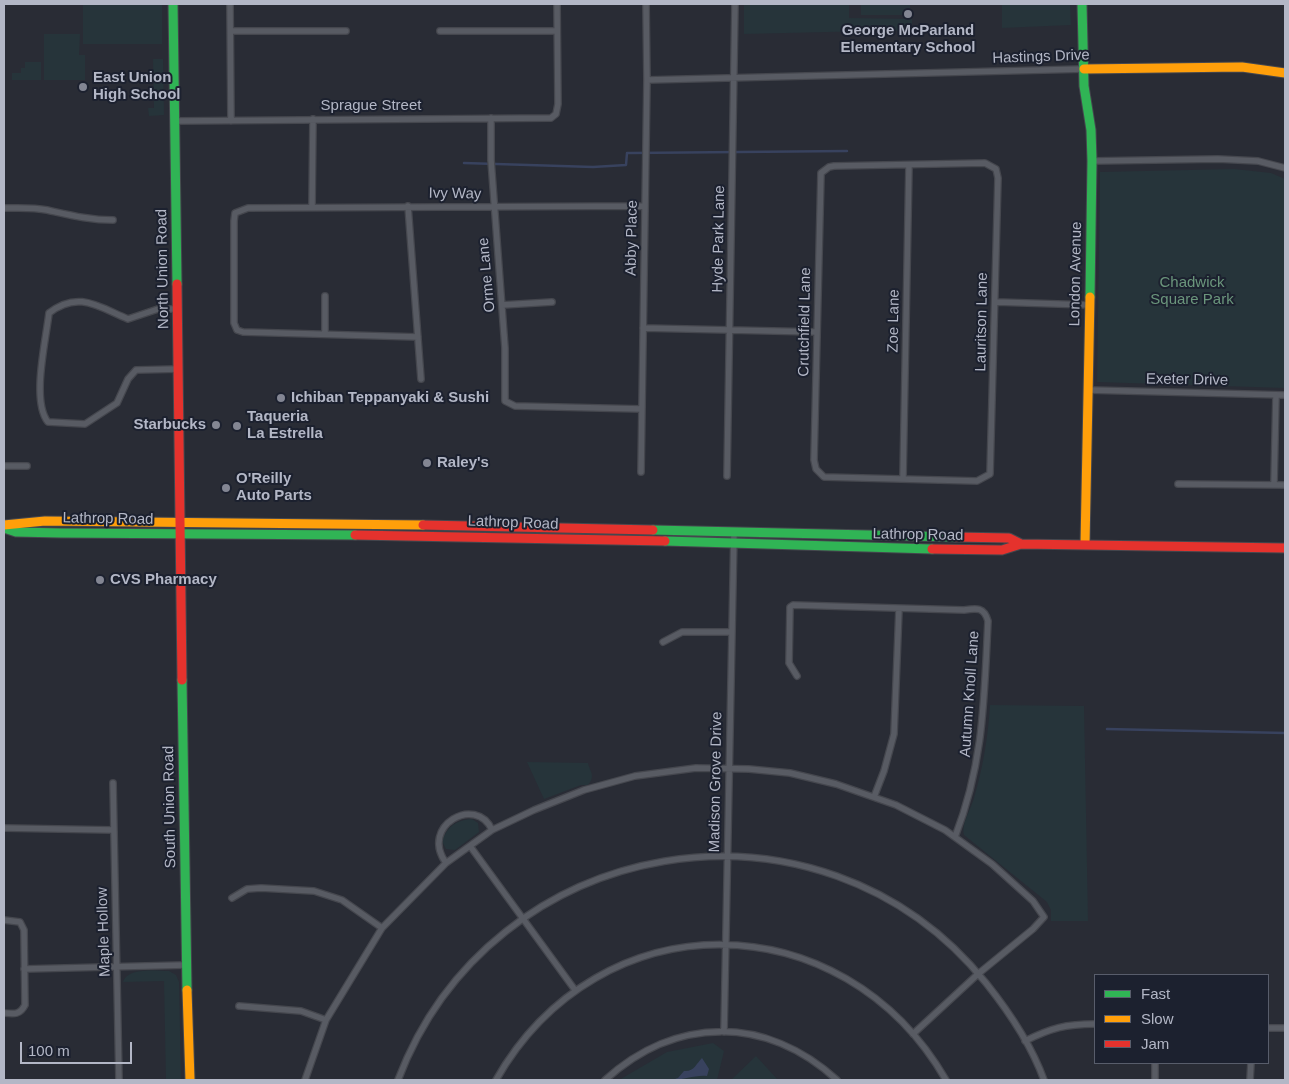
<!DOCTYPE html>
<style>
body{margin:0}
#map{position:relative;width:1289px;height:1084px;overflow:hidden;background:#292c35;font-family:Arial,sans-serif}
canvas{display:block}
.frame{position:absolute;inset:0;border:5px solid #b3b7c6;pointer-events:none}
.legend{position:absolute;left:1094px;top:974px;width:175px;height:90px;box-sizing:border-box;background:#1c212f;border:1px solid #585d6b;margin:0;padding:6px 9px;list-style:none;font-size:15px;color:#b3b7c6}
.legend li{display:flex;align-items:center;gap:10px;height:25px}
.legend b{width:25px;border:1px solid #585d6b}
.scale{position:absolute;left:20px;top:1042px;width:112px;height:22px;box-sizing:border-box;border:2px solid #b3b7c6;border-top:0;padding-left:6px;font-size:15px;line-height:18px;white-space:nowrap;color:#b3b7c6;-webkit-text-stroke:4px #1c212f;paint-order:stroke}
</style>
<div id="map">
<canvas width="1289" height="1084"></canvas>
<div class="frame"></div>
<ul class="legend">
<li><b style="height:6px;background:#30b455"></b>Fast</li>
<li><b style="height:6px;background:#ff9f0a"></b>Slow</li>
<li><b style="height:6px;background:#e5322d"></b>Jam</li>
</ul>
<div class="scale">100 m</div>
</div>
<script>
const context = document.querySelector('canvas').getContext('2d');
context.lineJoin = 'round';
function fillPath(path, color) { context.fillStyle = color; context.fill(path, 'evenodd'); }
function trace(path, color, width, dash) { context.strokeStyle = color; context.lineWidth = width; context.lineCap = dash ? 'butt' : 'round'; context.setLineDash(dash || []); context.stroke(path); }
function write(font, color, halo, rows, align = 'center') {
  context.font = font + ' Arial,sans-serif'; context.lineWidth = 4; context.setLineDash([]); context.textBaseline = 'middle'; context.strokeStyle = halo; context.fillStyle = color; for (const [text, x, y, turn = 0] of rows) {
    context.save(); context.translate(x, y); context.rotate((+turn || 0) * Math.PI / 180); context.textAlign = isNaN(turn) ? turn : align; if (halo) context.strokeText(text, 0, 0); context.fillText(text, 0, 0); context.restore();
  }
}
fillPath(new Path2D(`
 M 83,4 L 162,4 L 162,44 L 83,44 Z
 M 744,4 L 849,4 L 849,18 L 912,19 L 912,30 L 744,34 Z
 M 861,4 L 910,4 L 910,15 L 861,15 Z
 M 1002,4 L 1070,4 L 1071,25 L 1002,28 Z
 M 44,34 L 80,34 L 79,55 L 85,55 L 85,80 L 44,80 Z
 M 153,59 L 163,59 L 164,115 L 149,116 L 148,108 L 154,108 Z
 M 25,62 L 41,62 L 41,80 L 12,80 L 12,73 L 21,73 L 21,68 L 25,68 Z
 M 1234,169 L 1271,173 L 1285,179 L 1285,388 L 1097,382 L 1100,172 Z
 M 990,705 L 1084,706 L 1088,921 L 1051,921 L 1051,910 L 1047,902 L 964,835 C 961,824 971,809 974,798 C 983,767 988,738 990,705 Z
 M 527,762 L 588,763 C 590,772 596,776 588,785 L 581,785 L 544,799 Z
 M 472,819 L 478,823 L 479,832 L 455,850 L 446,849 L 442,841 C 447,826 457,820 472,819 Z
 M 169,971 L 176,975 L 179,982 L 181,1080 L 166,1080 L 164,981 L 123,982 C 128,967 156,971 169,971 Z
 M 713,1043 L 724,1051 L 717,1080 L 619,1080 L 667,1052 Z
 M 756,1056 L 778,1080 L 731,1080 Z`), '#26343a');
fillPath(new Path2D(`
 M 702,1058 L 709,1069 L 707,1076 C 694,1075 685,1080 672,1080 L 678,1078 L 684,1071 C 694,1072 696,1064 702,1058 Z`), '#38425e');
trace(new Path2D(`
 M 464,163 L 593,167 L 626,165 L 627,153 L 631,153 L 847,151
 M 1107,729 L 1285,733`), '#38425e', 2.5);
const street = new Path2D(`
 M 230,4 L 231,121
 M 231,31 L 346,31
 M 440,31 L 557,31
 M 647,80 L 1084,69
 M 491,118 L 491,160 L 505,348 L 505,401 L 515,406 L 642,409
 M 175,121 L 551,118 L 556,114 L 558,104 L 557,4
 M 1092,161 L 1218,159 L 1258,161 L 1285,168
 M 985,163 L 996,169 L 998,178 L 990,474 L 977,481 L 824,477 L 816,469 L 814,460 L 821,173 L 829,167 L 834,166 Z
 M 408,206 L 421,379
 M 312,207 L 313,119
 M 4,208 C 18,208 33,207 47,210 C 70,215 90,220 113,220
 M 325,296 L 325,334
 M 996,302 L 1089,305
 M 502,305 L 552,302
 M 178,309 L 158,309 L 128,319 C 99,307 78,290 49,313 C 46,340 31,401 48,422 L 85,424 L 117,403 L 128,379 L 136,370 L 179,369
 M 643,328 L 817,332
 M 418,337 L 243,332 L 237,330 L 234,323 L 234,221 L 235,213 L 248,208 L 645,206
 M 1088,390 L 1285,395
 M 4,466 L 27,466
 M 641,472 L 647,80 L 646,4
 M 727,476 L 735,4
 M 903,478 L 909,165
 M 1178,484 L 1285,485
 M 1274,484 L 1276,395
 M 663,642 L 682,632 L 731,632
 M 797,676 L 789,663 L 790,607 L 793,605 L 964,610 C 977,608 984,607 988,621 C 984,699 984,762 955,837
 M 113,783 L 119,1080
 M 874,797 L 884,771 L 894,734 L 899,609
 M 4,828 L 113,830
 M 470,846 L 575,990
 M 446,863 C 419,826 476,794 492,830
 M 232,898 L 247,889 L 261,888 L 314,891 L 342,900 L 382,928
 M 4,920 L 20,922 L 24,930 L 25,1005 C 20,1015 14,1014 4,1013
 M 24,969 L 186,965
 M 239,1006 L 301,1011 L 326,1020
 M 1268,1028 L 1285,1028
 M 724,1032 L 734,532
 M 1025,1041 C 1051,1028 1066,1024 1095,1024
 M 305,1080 L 326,1020 L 382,928 L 446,863 L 492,830 L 534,810 L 584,790 L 635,776 L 696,768 L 749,769 L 790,773 L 836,784 L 896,805 L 945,830 L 992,864 L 1033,901 L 1044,917 L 1033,929 L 978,974 L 913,1034
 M 398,1080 C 491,833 819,776 986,983 C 1010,1013 1031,1044 1044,1080
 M 496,1080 C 599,899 842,900 946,1080
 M 605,1080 C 675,1016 766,1015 837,1080
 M 1155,1080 L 1155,1063
 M 1250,1080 L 1251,1063`);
const fast = new Path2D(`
 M 173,4 L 177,284
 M 1082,4 L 1084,86 L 1091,130 L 1092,161 L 1090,297
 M 4,528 L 16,532 L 61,533 L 355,535
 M 653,530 L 955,537
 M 665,541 L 932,549
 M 182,680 L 187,990`);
const slow = new Path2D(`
 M 1084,69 L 1242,67 L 1285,73
 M 4,525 L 45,521 L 423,525
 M 1085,544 L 1090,297
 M 187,990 L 190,1080`);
const jam = new Path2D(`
 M 177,284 L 182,680
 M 423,525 L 653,530
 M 355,535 L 665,541
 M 955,537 L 1009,538 L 1021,544
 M 932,549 L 1002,550 L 1021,544 L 1285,548`);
trace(street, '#45474e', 8);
trace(fast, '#45474e', 11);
trace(slow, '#45474e', 11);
trace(jam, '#45474e', 11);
trace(street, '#585b63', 5.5);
trace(fast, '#30b455', 9);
trace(slow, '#ff9f0a', 9);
trace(jam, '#e5322d', 9);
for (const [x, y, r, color] of [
 [908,14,5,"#838693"],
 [83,87,5,"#838693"],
 [281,398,5,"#838693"],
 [216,425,5,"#838693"],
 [237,426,5,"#838693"],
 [427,463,5,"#838693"],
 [226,488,5,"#838693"],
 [100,580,5,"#838693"]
]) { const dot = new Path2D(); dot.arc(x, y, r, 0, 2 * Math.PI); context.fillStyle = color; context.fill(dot); trace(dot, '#1c212f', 2); }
write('bold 15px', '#b3b7c6', '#1c212f', [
 ["George McParland",908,31,"center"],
 ["Elementary School",908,48,"center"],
 ["East Union",93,78],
 ["High School",93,95],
 ["Ichiban Teppanyaki & Sushi",291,398],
 ["Taqueria",247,417],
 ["La Estrella",247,434],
 ["Starbucks",206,425,"right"],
 ["Raley's",437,463],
 ["O'Reilly",236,479],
 ["Auto Parts",236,496],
 ["CVS Pharmacy",110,580]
], 'left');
write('15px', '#b3b7c6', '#1c212f', [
 ["Hastings Drive",1041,57,-2],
 ["Sprague Street",371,106],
 ["Ivy Way",455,194,1],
 ["Abby Place",632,238,-89],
 ["Hyde Park Lane",719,239,-89],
 ["North Union Road",163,269,-91],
 ["London Avenue",1076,274,-89],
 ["Orme Lane",487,275,-95],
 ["Zoe Lane",894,321,-89],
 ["Crutchfield Lane",805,322,-89],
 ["Lauritson Lane",982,322,-89],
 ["Exeter Drive",1187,380,1],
 ["Lathrop Road",108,519,1],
 ["Lathrop Road",513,523,2],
 ["Lathrop Road",918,535,1],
 ["Autumn Knoll Lane",970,694,-86],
 ["Madison Grove Drive",716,782,-89],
 ["South Union Road",170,807,-91],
 ["Maple Hollow",104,932,-92]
]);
write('15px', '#6b967c', '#1c212f', [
 ["Chadwick",1192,283],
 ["Square Park",1192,300]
]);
</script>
